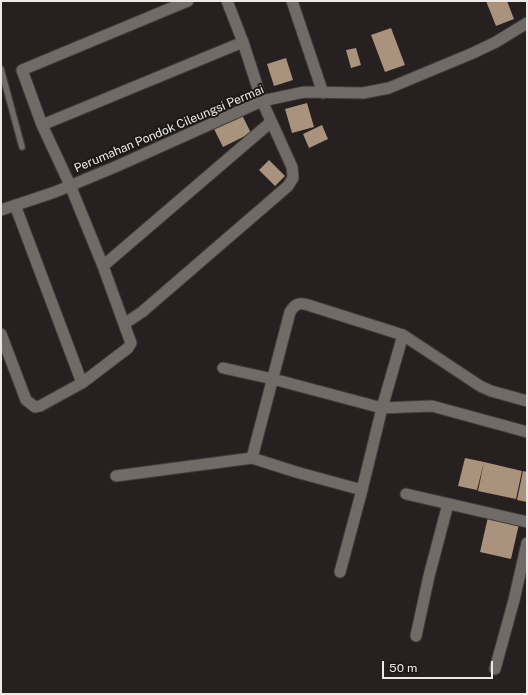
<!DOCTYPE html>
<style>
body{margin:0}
#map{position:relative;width:528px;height:695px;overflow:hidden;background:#262120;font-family:"Public Sans",sans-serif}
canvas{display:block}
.frame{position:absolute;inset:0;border:2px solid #ebe8e6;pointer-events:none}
.scale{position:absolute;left:382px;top:661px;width:111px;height:18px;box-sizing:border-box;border:2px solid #ebe8e6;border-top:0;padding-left:5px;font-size:12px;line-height:14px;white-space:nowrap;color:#ebe8e6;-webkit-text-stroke:3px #1d1816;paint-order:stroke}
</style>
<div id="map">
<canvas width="528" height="695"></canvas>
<div class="frame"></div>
<div class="scale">50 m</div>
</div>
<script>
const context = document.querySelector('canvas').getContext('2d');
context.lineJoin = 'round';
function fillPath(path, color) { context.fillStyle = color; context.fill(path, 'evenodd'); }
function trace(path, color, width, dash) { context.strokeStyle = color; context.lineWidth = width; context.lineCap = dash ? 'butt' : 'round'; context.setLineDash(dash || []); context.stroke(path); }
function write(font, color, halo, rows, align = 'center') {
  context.font = font + ' "Public Sans",sans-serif'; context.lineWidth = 4; context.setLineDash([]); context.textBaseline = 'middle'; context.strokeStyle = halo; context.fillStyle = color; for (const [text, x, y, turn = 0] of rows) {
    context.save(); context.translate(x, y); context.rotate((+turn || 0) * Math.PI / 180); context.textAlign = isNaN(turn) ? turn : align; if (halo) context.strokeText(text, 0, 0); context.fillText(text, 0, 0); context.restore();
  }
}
fillPath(new Path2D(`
 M 486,1 L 507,1 L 514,19 L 496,26 Z
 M 391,28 L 405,65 L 385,72 L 371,35 Z
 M 356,48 L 361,65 L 351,68 L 346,50 Z
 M 286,58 L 293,80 L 274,86 L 267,64 Z
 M 307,103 L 314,127 L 292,133 L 285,109 Z
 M 241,113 L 251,133 L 223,147 L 213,127 Z
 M 322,125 L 328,139 L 309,148 L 303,134 Z
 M 269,160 L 285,176 L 275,186 L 259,170 Z
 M 465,458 L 484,462 L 477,490 L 458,486 Z
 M 484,462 L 522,471 L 516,499 L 478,491 Z
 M 523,471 L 527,472 L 527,502 L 517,500 Z
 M 488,517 L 519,524 L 511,559 L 480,552 Z`), '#a9937d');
const service = new Path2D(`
 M 1,69 L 22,147`);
const minor = new Path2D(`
 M 292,1 L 323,93
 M 42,125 L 243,42
 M 15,205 L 82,383
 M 1,210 L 55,192 L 115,167 L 262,101 L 304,92 L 363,93 L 389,88 L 473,53 L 496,42 L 527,23
 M 103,266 L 271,122
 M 124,324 L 103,266 L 70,185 L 42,125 L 22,70 L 188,1
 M 1,334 L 26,400 L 35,407 L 40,406 L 82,383 L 128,348 L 131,343 L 124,324 L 142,312 L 288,186 L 293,178 L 292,167 L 262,101 L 243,42 L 227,1
 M 223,368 L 273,379 L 382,408 L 432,406 L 527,432
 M 252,458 L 296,472 L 362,490 L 382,408 L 403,335
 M 116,476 L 252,458 L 290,312 C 295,304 299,302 308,305 L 403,335 L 480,386 L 491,391 L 527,401
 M 406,494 L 527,522
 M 340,572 L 362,490
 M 416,636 L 429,576 L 448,504
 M 495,669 L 514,600 L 527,543`);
trace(service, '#3f3c3a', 8);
trace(minor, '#3f3c3a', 13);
trace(service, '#716b68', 5.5);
trace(minor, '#716b68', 11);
write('12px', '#ebe8e6', '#1d1816', [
 ["Perumahan Pondok Cileungsi Permai",169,129,-23]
]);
</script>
